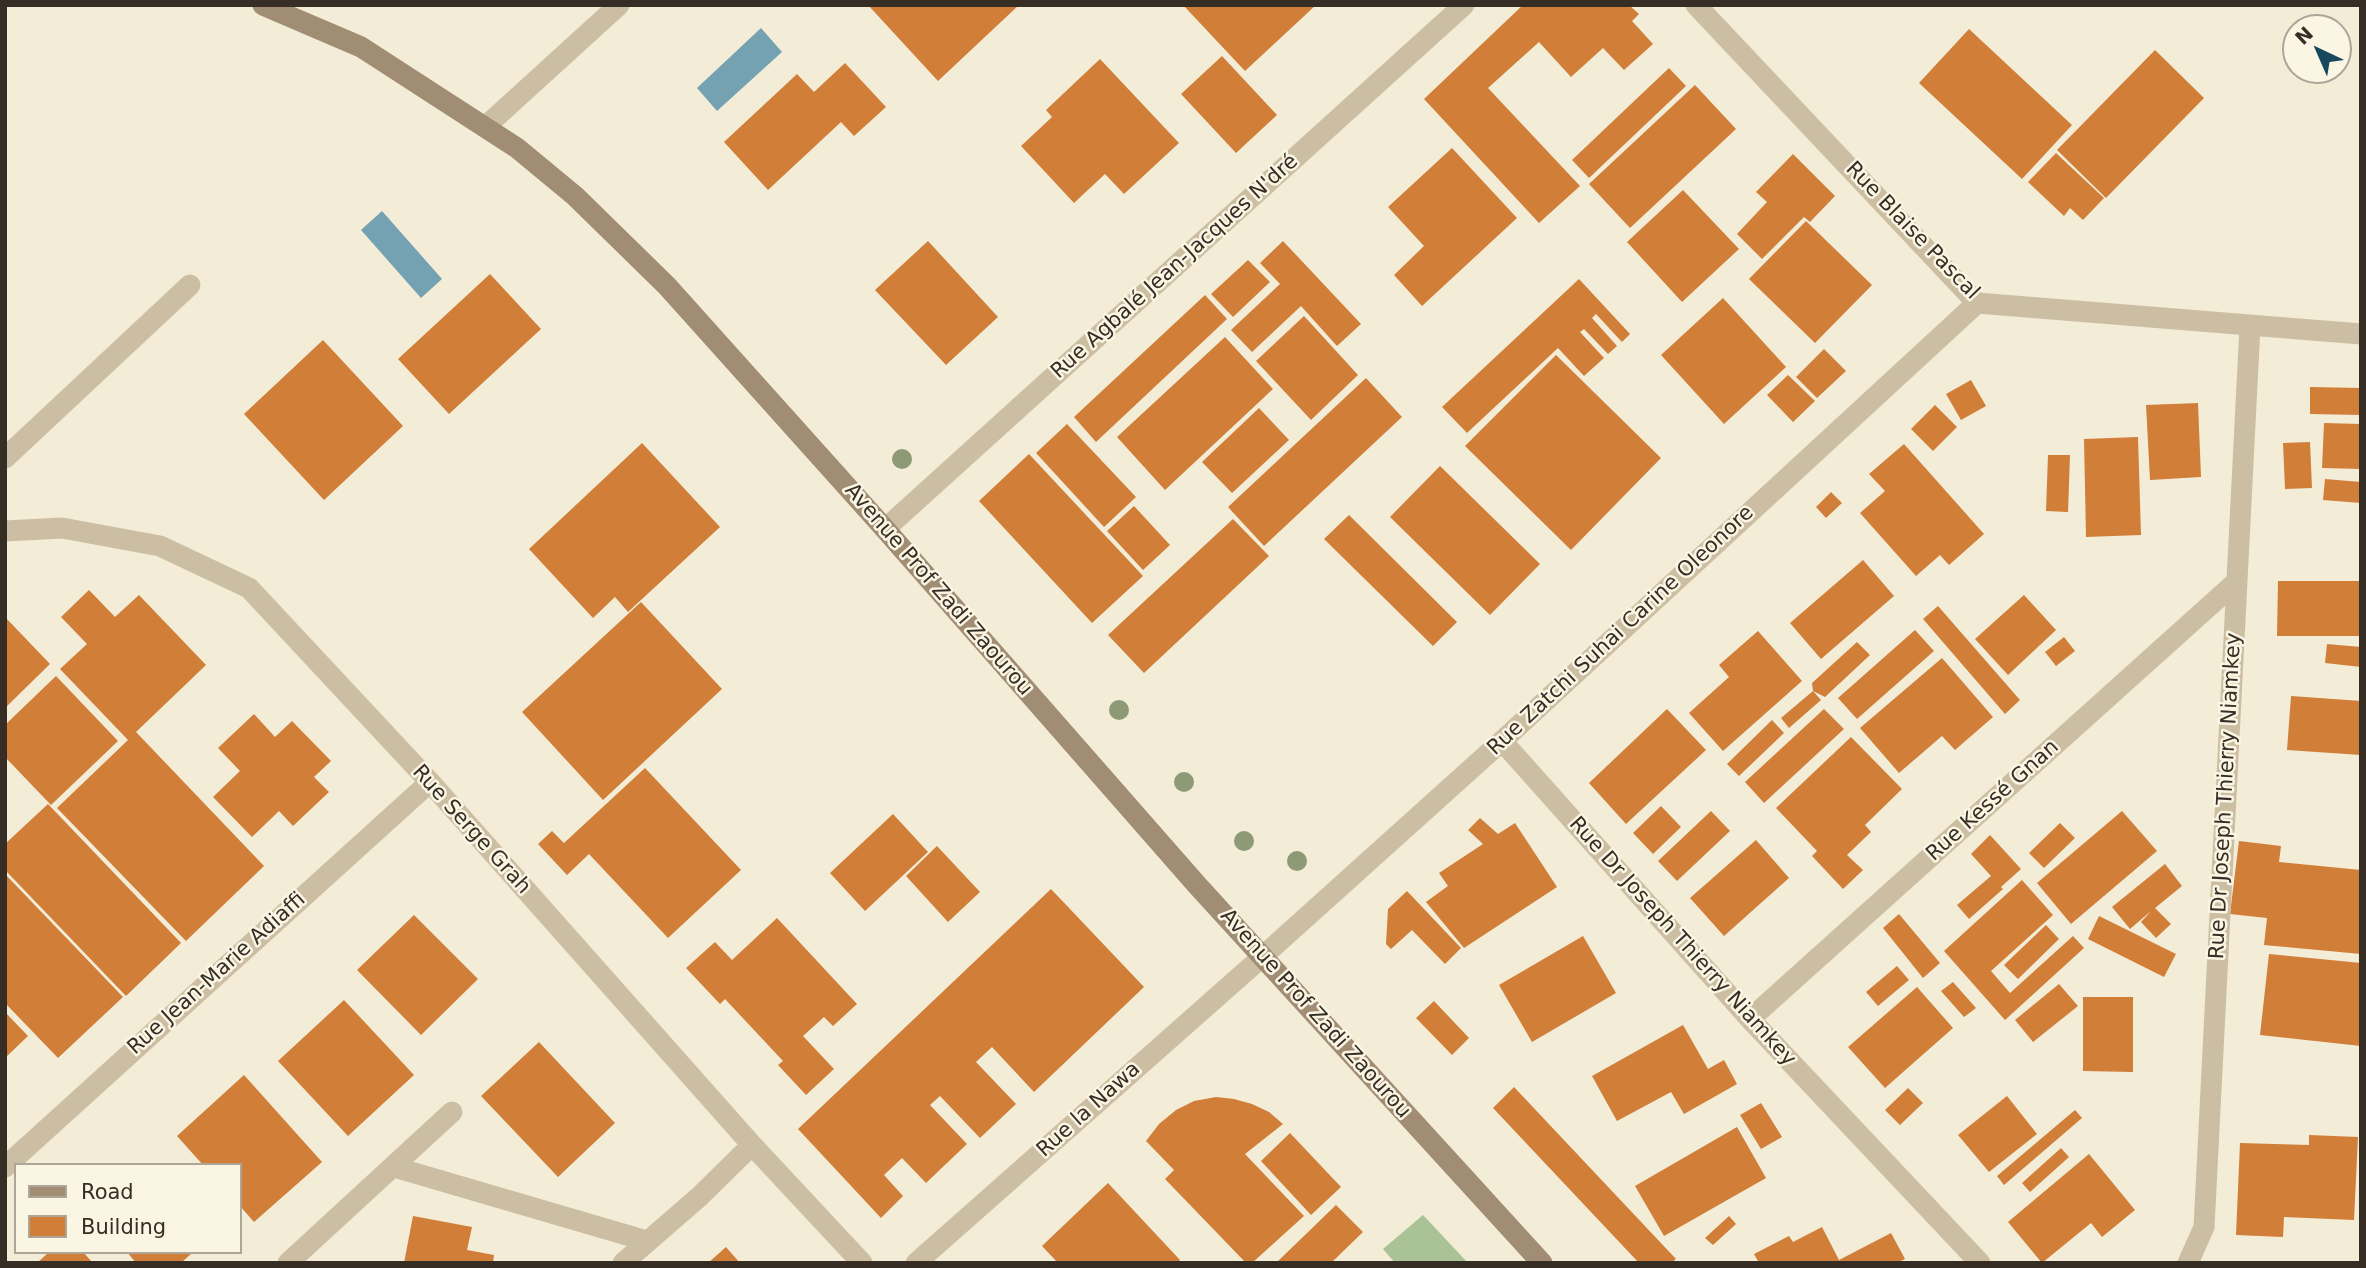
<!DOCTYPE html>
<meta charset="utf-8">
<style>
body{margin:0}
#map{position:relative;width:2366px;height:1268px;overflow:hidden;background:#f3ecd7;font-family:"DejaVu Sans",sans-serif}
canvas{display:block}
.frame{position:absolute;inset:0;border:7px solid #362e25;pointer-events:none}
.legend{position:absolute;left:14px;top:1163px;width:228px;height:91px;box-sizing:border-box;background:#fbf5e4;border:2px solid #aca598;margin:0;padding:9px 12px;list-style:none;font-size:21px;color:#362e25}
.legend li{display:flex;align-items:center;gap:14px;height:35px}
.legend b{width:35px;border:2px solid #aca598}
.north{position:absolute;left:2282px;top:14px;width:70px;height:70px;box-sizing:border-box;background:#fbf5e4;border:2px solid #aca598;border-radius:50%;rotate:316deg;font-size:19px;font-weight:700;line-height:28px;text-align:center;color:#362e25}
.north::after{content:'';display:block;margin:auto;width:24px;height:32px;background:#17485b;clip-path:polygon(50% 0,100% 100%,50% 72%,0 100%)}
</style>
<div id="map">
<canvas width="2366" height="1268"></canvas>
<div class="frame"></div>
<ul class="legend">
<li><b style="height:9px;background:#a08d74"></b>Road</li>
<li><b style="height:19px;background:#d07e38"></b>Building</li>
</ul>
<div class="north">N</div>
</div>
<script>
const context = document.querySelector('canvas').getContext('2d');
context.lineJoin = 'round';
function fillPath(path, color) { context.fillStyle = color; context.fill(path, 'evenodd'); }
function trace(path, color, width, dash) { context.strokeStyle = color; context.lineWidth = width; context.lineCap = dash ? 'butt' : 'round'; context.setLineDash(dash || []); context.stroke(path); }
function write(font, color, halo, rows, align = 'center') {
  context.font = font + ' "DejaVu Sans",sans-serif'; context.lineWidth = 5; context.setLineDash([]); context.textBaseline = 'middle'; context.strokeStyle = halo; context.fillStyle = color; for (const [text, x, y, turn = 0] of rows) {
    context.save(); context.translate(x, y); context.rotate((+turn || 0) * Math.PI / 180); context.textAlign = isNaN(turn) ? turn : align; if (halo) context.strokeText(text, 0, 0); context.fillText(text, 0, 0); context.restore();
  }
}
fillPath(new Path2D(`
 M 1423,1215 L 1468,1263 L 1395,1263 L 1383,1249 Z`), '#aac396');
fillPath(new Path2D(`
 M 761,28 L 782,52 L 717,111 L 697,88 Z
 M 382,211 L 442,279 L 421,298 L 361,230 Z`), '#74a2b2');
fillPath(new Path2D(`
 M 868,5 L 1019,5 L 938,81 Z
 M 1183,5 L 1316,5 L 1245,71 Z
 M 1523,5 L 1629,5 L 1639,14 L 1632,21 L 1653,44 L 1624,70 L 1603,48 L 1571,77 L 1539,42 L 1488,88 L 1580,186 L 1539,223 L 1424,99 Z
 M 1969,29 L 2072,125 L 2022,179 L 1919,83 Z
 M 2155,50 L 2204,98 L 2106,198 L 2057,150 Z
 M 1222,56 L 1277,115 L 1236,153 L 1181,94 Z
 M 1100,59 L 1179,143 L 1124,194 L 1105,174 L 1074,203 L 1021,146 L 1052,117 L 1046,110 Z
 M 845,63 L 886,107 L 854,136 L 841,122 L 768,190 L 724,142 L 797,74 L 814,92 Z
 M 1669,68 L 1686,86 L 1589,178 L 1572,160 Z
 M 1695,85 L 1736,129 L 1630,228 L 1589,184 Z
 M 1452,148 L 1517,218 L 1422,306 L 1394,275 L 1424,246 L 1388,207 Z
 M 2056,153 L 2104,198 L 2083,220 L 2070,208 L 2064,216 L 2028,182 Z
 M 1793,154 L 1835,196 L 1810,222 L 1804,217 L 1762,259 L 1737,234 L 1767,202 L 1756,192 Z
 M 1683,190 L 1739,249 L 1682,302 L 1627,242 Z
 M 1806,221 L 1872,285 L 1815,343 L 1749,279 Z
 M 928,241 L 998,317 L 946,365 L 875,290 Z
 M 1283,241 L 1361,324 L 1337,346 L 1301,306 L 1252,352 L 1231,330 L 1280,284 L 1260,263 Z
 M 1248,260 L 1270,282 L 1233,317 L 1211,294 Z
 M 490,274 L 541,329 L 449,414 L 398,359 Z
 M 1579,279 L 1630,334 L 1622,342 L 1596,314 L 1592,318 L 1617,346 L 1608,354 L 1584,329 L 1580,332 L 1604,358 L 1584,376 L 1558,348 L 1467,433 L 1442,407 Z
 M 1205,295 L 1227,319 L 1096,442 L 1074,417 Z
 M 1723,298 L 1786,367 L 1724,424 L 1661,355 Z
 M 1304,316 L 1358,375 L 1311,420 L 1256,361 Z
 M 1225,337 L 1273,389 L 1165,490 L 1117,437 Z
 M 323,340 L 403,426 L 324,500 L 244,414 Z
 M 1824,349 L 1846,371 L 1817,398 L 1796,377 Z
 M 1556,355 L 1661,458 L 1571,550 L 1465,446 Z
 M 1788,375 L 1815,401 L 1793,422 L 1767,395 Z
 M 1366,378 L 1402,417 L 1264,546 L 1228,507 Z
 M 1971,380 L 1986,406 L 1961,420 L 1946,394 Z
 M 2310,387 L 2361,388 L 2361,415 L 2310,414 Z
 M 2198,403 L 2201,477 L 2150,480 L 2146,405 Z
 M 1935,405 L 1957,427 L 1933,451 L 1911,429 Z
 M 1259,408 L 1289,440 L 1232,493 L 1202,462 Z
 M 2324,423 L 2361,424 L 2361,469 L 2322,468 Z
 M 1067,424 L 1136,497 L 1104,527 L 1036,453 Z
 M 2138,437 L 2141,535 L 2086,537 L 2084,439 Z
 M 2310,442 L 2312,488 L 2285,489 L 2283,443 Z
 M 642,443 L 720,527 L 628,612 L 615,597 L 593,618 L 529,549 Z
 M 1904,444 L 1984,534 L 1949,565 L 1940,555 L 1916,576 L 1860,513 L 1885,491 L 1869,474 Z
 M 1029,454 L 1143,576 L 1092,623 L 979,501 Z
 M 2048,455 L 2070,455 L 2068,512 L 2046,511 Z
 M 1440,466 L 1540,564 L 1490,615 L 1390,517 Z
 M 2325,479 L 2361,482 L 2361,503 L 2323,500 Z
 M 1831,492 L 1842,503 L 1826,518 L 1816,507 Z
 M 1134,506 L 1170,545 L 1143,570 L 1107,531 Z
 M 1349,515 L 1457,622 L 1433,646 L 1324,539 Z
 M 1233,519 L 1269,556 L 1144,673 L 1108,635 Z
 M 1863,560 L 1894,596 L 1821,659 L 1790,623 Z
 M 2278,581 L 2361,581 L 2361,636 L 2277,636 Z
 M 89,590 L 115,617 L 139,595 L 206,665 L 136,732 L 264,866 L 186,941 L 57,808 L 128,740 L 60,669 L 87,644 L 61,617 Z
 M 2024,595 L 2056,630 L 2008,675 L 1975,639 Z
 M 641,602 L 722,689 L 603,800 L 522,712 Z
 M 1938,606 L 2020,700 L 2005,714 L 1923,619 Z
 M 5,617 L 50,664 L 5,708 Z
 M 1915,630 L 1934,651 L 1857,719 L 1838,698 Z
 M 1758,631 L 1802,681 L 1723,751 L 1689,713 L 1729,677 L 1719,665 Z
 M 2064,637 L 2075,651 L 2056,666 L 2045,652 Z
 M 1857,642 L 1870,655 L 1825,697 L 1813,691 L 1812,683 Z
 M 2327,644 L 2361,647 L 2361,667 L 2325,663 Z
 M 1942,658 L 1993,717 L 1955,750 L 1942,736 L 1899,773 L 1860,728 Z
 M 56,676 L 118,741 L 51,805 L 5,757 L 5,725 Z
 M 1813,691 L 1821,700 L 1789,728 L 1781,718 Z
 M 2291,696 L 2361,701 L 2361,755 L 2287,750 Z
 M 1667,709 L 1706,750 L 1626,824 L 1589,783 Z
 M 1824,709 L 1844,729 L 1764,803 L 1745,782 Z
 M 254,714 L 275,737 L 292,721 L 331,761 L 314,777 L 329,792 L 293,826 L 279,811 L 252,837 L 213,797 L 240,771 L 218,748 Z
 M 1772,720 L 1784,733 L 1739,776 L 1727,764 Z
 M 1851,737 L 1902,789 L 1865,825 L 1871,832 L 1847,855 L 1863,870 L 1843,889 L 1812,856 L 1817,851 L 1776,808 Z
 M 645,768 L 741,870 L 668,938 L 589,854 L 567,875 L 538,844 L 552,831 L 564,843 Z
 M 48,804 L 181,943 L 126,996 L 5,870 L 5,844 Z
 M 1661,806 L 1681,827 L 1653,854 L 1633,833 Z
 M 1711,811 L 1730,831 L 1677,881 L 1658,861 Z
 M 2122,811 L 2157,851 L 2071,924 L 2037,883 Z
 M 893,814 L 928,852 L 865,911 L 830,873 Z
 M 1480,818 L 1498,834 L 1515,823 L 1557,887 L 1464,948 L 1426,902 L 1448,886 L 1439,873 L 1483,844 L 1468,830 Z
 M 2060,823 L 2075,838 L 2044,868 L 2029,853 Z
 M 1990,835 L 2021,869 L 2001,887 L 2003,889 L 1969,919 L 1957,905 L 1991,876 L 1971,854 Z
 M 1756,840 L 1789,878 L 1724,936 L 1690,898 Z
 M 2239,841 L 2281,846 L 2279,862 L 2361,870 L 2361,954 L 2264,945 L 2267,918 L 2230,914 Z
 M 937,846 L 980,892 L 948,922 L 906,876 Z
 M 2165,864 L 2182,886 L 2155,908 L 2171,924 L 2156,938 L 2141,922 L 2151,911 L 2130,929 L 2112,907 Z
 M 5,874 L 123,997 L 58,1058 L 5,1003 Z
 M 2022,880 L 2053,915 L 1991,971 L 2010,993 L 2073,936 L 2084,948 L 2005,1020 L 1944,951 Z
 M 1051,889 L 1144,987 L 1034,1092 L 992,1047 L 976,1062 L 1016,1104 L 980,1138 L 940,1096 L 930,1105 L 967,1144 L 926,1183 L 902,1158 L 884,1175 L 903,1196 L 881,1218 L 798,1129 Z
 M 1407,891 L 1461,948 L 1445,964 L 1412,930 L 1391,949 L 1386,944 L 1388,909 Z
 M 1899,914 L 1940,963 L 1923,978 L 1883,928 Z
 M 414,915 L 478,979 L 421,1035 L 357,970 Z
 M 2099,916 L 2176,954 L 2164,977 L 2088,939 Z
 M 777,918 L 857,1004 L 833,1026 L 824,1017 L 803,1036 L 834,1069 L 806,1095 L 778,1065 L 783,1061 L 725,999 L 720,1004 L 686,968 L 715,942 L 732,960 Z
 M 2046,925 L 2059,939 L 2018,979 L 2004,965 Z
 M 1583,936 L 1616,993 L 1532,1042 L 1499,985 Z
 M 2269,954 L 2361,963 L 2361,1046 L 2260,1035 Z
 M 1897,966 L 1909,980 L 1878,1006 L 1866,992 Z
 M 1953,982 L 1976,1008 L 1964,1017 L 1941,991 Z
 M 2059,984 L 2078,1006 L 2033,1042 L 2015,1020 Z
 M 1917,987 L 1953,1028 L 1885,1088 L 1848,1047 Z
 M 2083,997 L 2133,997 L 2133,1072 L 2083,1071 Z
 M 344,1000 L 414,1075 L 348,1136 L 278,1061 Z
 M 1434,1001 L 1469,1038 L 1452,1055 L 1416,1018 Z
 M 5,1012 L 28,1036 L 5,1058 Z
 M 1683,1025 L 1708,1069 L 1724,1060 L 1737,1084 L 1684,1114 L 1671,1092 L 1617,1121 L 1592,1076 Z
 M 539,1042 L 615,1123 L 558,1177 L 481,1096 Z
 M 244,1075 L 322,1162 L 254,1222 L 240,1206 L 240,1165 L 203,1165 L 177,1136 Z
 M 1514,1087 L 1676,1259 L 1671,1263 L 1639,1263 L 1493,1108 Z
 M 1908,1088 L 1923,1103 L 1900,1125 L 1885,1110 Z
 M 2007,1096 L 2037,1134 L 1989,1172 L 1958,1135 Z
 M 1216,1097 L 1234,1099 L 1252,1104 L 1269,1112 L 1283,1124 L 1245,1154 L 1304,1216 L 1252,1263 L 1246,1263 L 1165,1179 L 1174,1170 L 1146,1141 L 1159,1124 L 1176,1110 L 1194,1101 Z
 M 1761,1103 L 1782,1137 L 1761,1149 L 1740,1115 Z
 M 2075,1110 L 2082,1118 L 2004,1185 L 1997,1176 Z
 M 1737,1127 L 1766,1178 L 1664,1236 L 1635,1186 Z
 M 1290,1133 L 1341,1187 L 1311,1215 L 1261,1161 Z
 M 2309,1135 L 2358,1137 L 2354,1220 L 2284,1217 L 2283,1237 L 2236,1235 L 2240,1143 L 2309,1145 Z
 M 2061,1148 L 2069,1157 L 2030,1192 L 2022,1183 Z
 M 2089,1154 L 2135,1210 L 2102,1237 L 2091,1223 L 2042,1263 L 2008,1222 Z
 M 1108,1183 L 1180,1260 L 1177,1263 L 1058,1263 L 1042,1246 Z
 M 1336,1205 L 1363,1232 L 1331,1263 L 1276,1263 Z
 M 413,1216 L 472,1227 L 467,1250 L 494,1255 L 493,1263 L 404,1263 Z
 M 1729,1216 L 1736,1224 L 1713,1245 L 1705,1238 Z
 M 1822,1227 L 1839,1260 L 1891,1233 L 1905,1259 L 1897,1263 L 1759,1263 L 1754,1254 L 1789,1236 L 1793,1242 Z
 M 726,1247 L 740,1263 L 708,1263 Z
 M 49,1252 L 83,1252 L 93,1263 L 37,1263 Z
 M 127,1252 L 193,1252 L 181,1263 L 136,1263 Z`), '#d07e38');
trace(new Path2D(`
 M 5,458 L 190,285`), '#ccbea2', 21);
trace(new Path2D(`
 M 1696,5 L 1977,303 L 2361,334
 M 485,127 L 619,5
 M 885,529 L 1464,5
 M 5,531 L 62,528 L 160,546 L 249,588 L 430,782 L 752,1145 L 862,1263
 M 1502,741 L 1750,1019 L 1980,1263
 M 1750,1019 L 2236,582
 M 5,1167 L 430,782
 M 394,1167 L 647,1241
 M 288,1263 L 452,1112
 M 623,1263 L 699,1197 L 752,1145
 M 916,1263 L 1262,957 L 1502,741 L 1977,303
 M 2188,1263 L 2204,1227 L 2250,326`), '#ccbea2', 21);
trace(new Path2D(`
 M 263,5 L 361,47 L 517,148 L 575,196 L 667,286 L 885,529 L 1197,885 L 1542,1263`), '#a08d74', 21);
context.fillStyle = '#8e9a76';
for (const [x, y] of [
 [902,459],
 [1119,710],
 [1184,782],
 [1244,841],
 [1297,861]
]) { context.beginPath(); context.arc(x, y, 10, 0, 2 * Math.PI); context.fill(); }
write('21px', '#362e25', '#fbf5e4', [
 ["Rue Blaise Pascal",1912,231,46],
 ["Rue Agbalé Jean-Jacques N'dré",1175,267,-42],
 ["Avenue Prof Zadi Zaourou",938,590,49],
 ["Rue Zatchi Suhai Carine Oleonore",1621,631,-43],
 ["Rue Dr Joseph Thierry Niamkey",2226,796,-87],
 ["Rue Kessé Gnan",1993,801,-42],
 ["Rue Serge Grah",471,830,48],
 ["Rue Dr Joseph Thierry Niamkey",1682,942,48],
 ["Rue Jean-Marie Adiaffi",217,974,-42],
 ["Avenue Prof Zadi Zaourou",1315,1014,48],
 ["Rue la Nawa",1089,1110,-42]
]);
</script>
